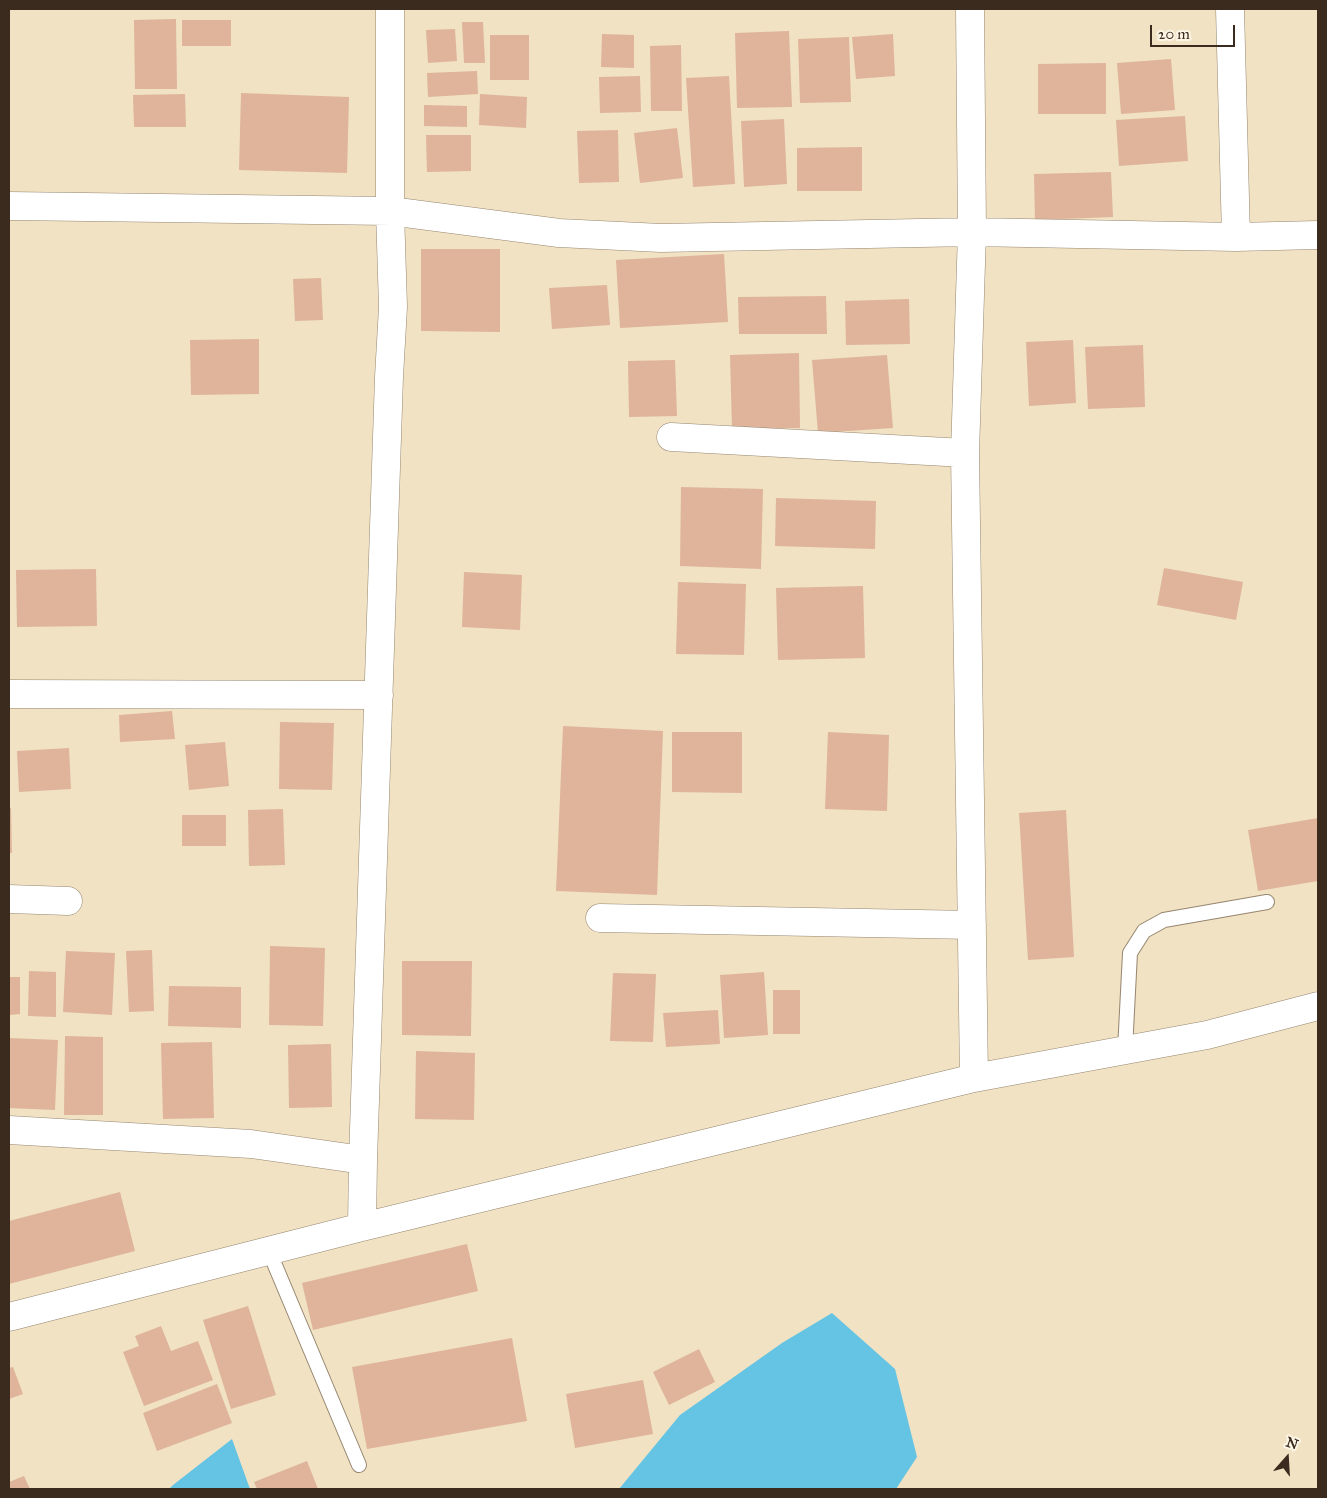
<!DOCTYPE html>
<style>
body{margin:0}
#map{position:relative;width:1327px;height:1498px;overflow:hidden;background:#f0e2c3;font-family:"IM FELL Great Primer",serif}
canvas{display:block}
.frame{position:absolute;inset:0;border:10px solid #3b2a1e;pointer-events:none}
.north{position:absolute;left:1262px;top:1433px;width:50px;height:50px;-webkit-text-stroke:4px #fcf5e5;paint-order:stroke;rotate:19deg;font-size:14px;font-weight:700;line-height:20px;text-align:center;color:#3b2a1e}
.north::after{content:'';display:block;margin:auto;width:18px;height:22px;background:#3b2a1e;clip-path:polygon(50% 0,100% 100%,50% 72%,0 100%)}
.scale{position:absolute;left:1150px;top:25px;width:85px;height:22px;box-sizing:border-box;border:2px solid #3b2a1e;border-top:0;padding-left:6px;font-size:15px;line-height:18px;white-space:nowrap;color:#3b2a1e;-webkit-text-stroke:4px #fcf5e5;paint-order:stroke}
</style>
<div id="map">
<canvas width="1327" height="1498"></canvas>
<div class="frame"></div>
<div class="north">N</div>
<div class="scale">20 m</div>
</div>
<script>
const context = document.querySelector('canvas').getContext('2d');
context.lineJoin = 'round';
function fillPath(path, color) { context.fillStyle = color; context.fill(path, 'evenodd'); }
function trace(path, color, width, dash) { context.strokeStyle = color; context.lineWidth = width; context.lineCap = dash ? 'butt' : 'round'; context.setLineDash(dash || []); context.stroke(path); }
fillPath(new Path2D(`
 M 832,1313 L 895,1369 L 917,1457 L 896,1489 L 619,1489 L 680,1415 L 782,1343 Z
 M 232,1439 L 250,1489 L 169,1489 L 173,1485 Z`), '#65c4e3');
fillPath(new Path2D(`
 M 176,19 L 177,89 L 135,89 L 134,20 Z
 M 182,20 L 231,20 L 231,46 L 182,46 Z
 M 462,22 L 483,22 L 485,63 L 464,63 Z
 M 455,29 L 457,61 L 428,63 L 426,30 Z
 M 789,31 L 792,107 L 737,108 L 735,33 Z
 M 602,34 L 634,35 L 634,68 L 601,67 Z
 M 893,34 L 895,76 L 856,79 L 852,37 Z
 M 490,35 L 529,35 L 529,80 L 490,80 Z
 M 849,37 L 851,102 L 800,103 L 798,39 Z
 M 681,45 L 682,111 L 651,111 L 650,46 Z
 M 1171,59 L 1175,110 L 1121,114 L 1117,63 Z
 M 1106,63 L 1106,114 L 1038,114 L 1038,64 Z
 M 477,71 L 478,94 L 428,97 L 427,73 Z
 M 640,76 L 641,112 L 600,113 L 599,77 Z
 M 729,76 L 735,184 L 693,187 L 686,78 Z
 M 241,93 L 349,97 L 347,173 L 239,170 Z
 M 185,94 L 186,127 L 134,127 L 133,95 Z
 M 480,94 L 527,97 L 526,128 L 479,125 Z
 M 424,105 L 467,106 L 467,127 L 424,126 Z
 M 1185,116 L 1188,161 L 1119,166 L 1116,120 Z
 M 784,119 L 787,184 L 744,187 L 741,121 Z
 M 677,128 L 683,178 L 640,183 L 634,133 Z
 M 618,130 L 619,182 L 579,183 L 577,131 Z
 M 426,135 L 471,135 L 471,171 L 427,172 Z
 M 862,147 L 862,191 L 797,191 L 797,148 Z
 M 1111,172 L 1113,217 L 1035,220 L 1034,174 Z
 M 421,249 L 500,249 L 500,332 L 421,331 Z
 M 724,254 L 728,322 L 620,328 L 616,260 Z
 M 321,278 L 323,320 L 295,321 L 293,279 Z
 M 607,285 L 610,325 L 552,329 L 549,288 Z
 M 826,296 L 827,334 L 739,334 L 738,297 Z
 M 909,299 L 910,344 L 846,345 L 845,301 Z
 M 259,339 L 259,394 L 191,395 L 190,340 Z
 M 1073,340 L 1076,403 L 1029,406 L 1026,342 Z
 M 1143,345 L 1145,407 L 1088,409 L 1085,347 Z
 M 799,353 L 800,428 L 732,429 L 730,355 Z
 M 887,355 L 893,428 L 818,433 L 812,360 Z
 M 675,360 L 677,416 L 629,417 L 628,361 Z
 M 681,487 L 763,489 L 761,569 L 680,566 Z
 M 776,498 L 876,501 L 875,549 L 775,546 Z
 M 1164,568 L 1243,582 L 1236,620 L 1157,605 Z
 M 96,569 L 97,626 L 17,627 L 16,570 Z
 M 464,572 L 522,575 L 520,630 L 462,627 Z
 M 678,582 L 746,584 L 744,655 L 676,654 Z
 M 863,586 L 865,658 L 778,660 L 776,588 Z
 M 172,711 L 175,739 L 120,742 L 119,715 Z
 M 280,722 L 334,723 L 332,790 L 279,789 Z
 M 563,726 L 663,731 L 657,895 L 556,891 Z
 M 672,732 L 742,732 L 742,793 L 672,792 Z
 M 828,732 L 889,735 L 887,811 L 825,809 Z
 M 225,742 L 229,786 L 189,790 L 185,745 Z
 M 69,748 L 71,789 L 19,792 L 17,751 Z
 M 9,808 L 11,808 L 12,853 L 9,853 Z
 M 283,809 L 285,865 L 249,866 L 248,810 Z
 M 1066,810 L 1074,957 L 1028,960 L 1019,813 Z
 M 182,815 L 226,815 L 226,846 L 182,846 Z
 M 1318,818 L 1318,881 L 1258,891 L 1248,830 Z
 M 270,946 L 325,948 L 323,1026 L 269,1025 Z
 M 152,950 L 154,1011 L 129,1012 L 126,951 Z
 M 66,951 L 115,953 L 112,1015 L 63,1012 Z
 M 402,961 L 472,961 L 471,1036 L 402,1035 Z
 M 29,971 L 56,972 L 56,1017 L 28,1016 Z
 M 764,972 L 768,1035 L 724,1038 L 720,975 Z
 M 613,973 L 656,974 L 653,1042 L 610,1041 Z
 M 9,977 L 20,977 L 20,1014 L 9,1015 Z
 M 169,986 L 241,987 L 241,1028 L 168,1026 Z
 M 773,990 L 800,990 L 800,1034 L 773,1034 Z
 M 718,1010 L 720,1044 L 666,1047 L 663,1013 Z
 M 65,1036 L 103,1037 L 103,1115 L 64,1115 Z
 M 9,1038 L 58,1040 L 55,1110 L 9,1108 Z
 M 212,1042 L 214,1118 L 163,1119 L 161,1043 Z
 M 331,1044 L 332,1107 L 289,1108 L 288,1045 Z
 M 416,1051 L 475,1053 L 474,1120 L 415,1119 Z
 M 120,1192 L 135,1251 L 9,1284 L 9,1221 Z
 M 467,1244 L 478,1291 L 313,1330 L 302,1283 Z
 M 248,1306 L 276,1395 L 231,1409 L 203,1320 Z
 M 161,1326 L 171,1351 L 198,1341 L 213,1380 L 144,1406 L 123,1352 L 139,1346 L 135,1336 Z
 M 512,1338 L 527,1421 L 367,1449 L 352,1367 Z
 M 699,1349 L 715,1382 L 669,1405 L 653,1372 Z
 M 13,1367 L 23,1394 L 9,1399 L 9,1368 Z
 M 643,1380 L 653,1434 L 575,1448 L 566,1394 Z
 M 217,1384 L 232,1423 L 157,1451 L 143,1413 Z
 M 307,1461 L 318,1489 L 257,1489 L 254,1482 Z
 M 24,1476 L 30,1489 L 9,1489 L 9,1482 Z`), '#dfb49a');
const service = new Path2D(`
 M 1125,1050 L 1130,953 L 1144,931 L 1164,920 L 1267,902
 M 269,1251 L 359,1465`);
const minor = new Path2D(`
 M 970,9 L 972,232 L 965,453 L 974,1078
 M 1230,9 L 1236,237
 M 9,206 L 390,211 L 559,233 L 661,238 L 972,232 L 1236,237 L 1318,235
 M 671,437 L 965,453
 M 9,694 L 379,695
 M 9,899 L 68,901
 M 600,918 L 972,925
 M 9,1130 L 251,1144 L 363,1160
 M 362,1227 L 363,1160 L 389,377 L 393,307 L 390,211 L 390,9
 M 9,1317 L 362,1227 L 974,1078 L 1207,1035 L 1318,1006`);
trace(service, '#968670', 16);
trace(minor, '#968670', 29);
trace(service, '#fff', 14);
trace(minor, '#fff', 28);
</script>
